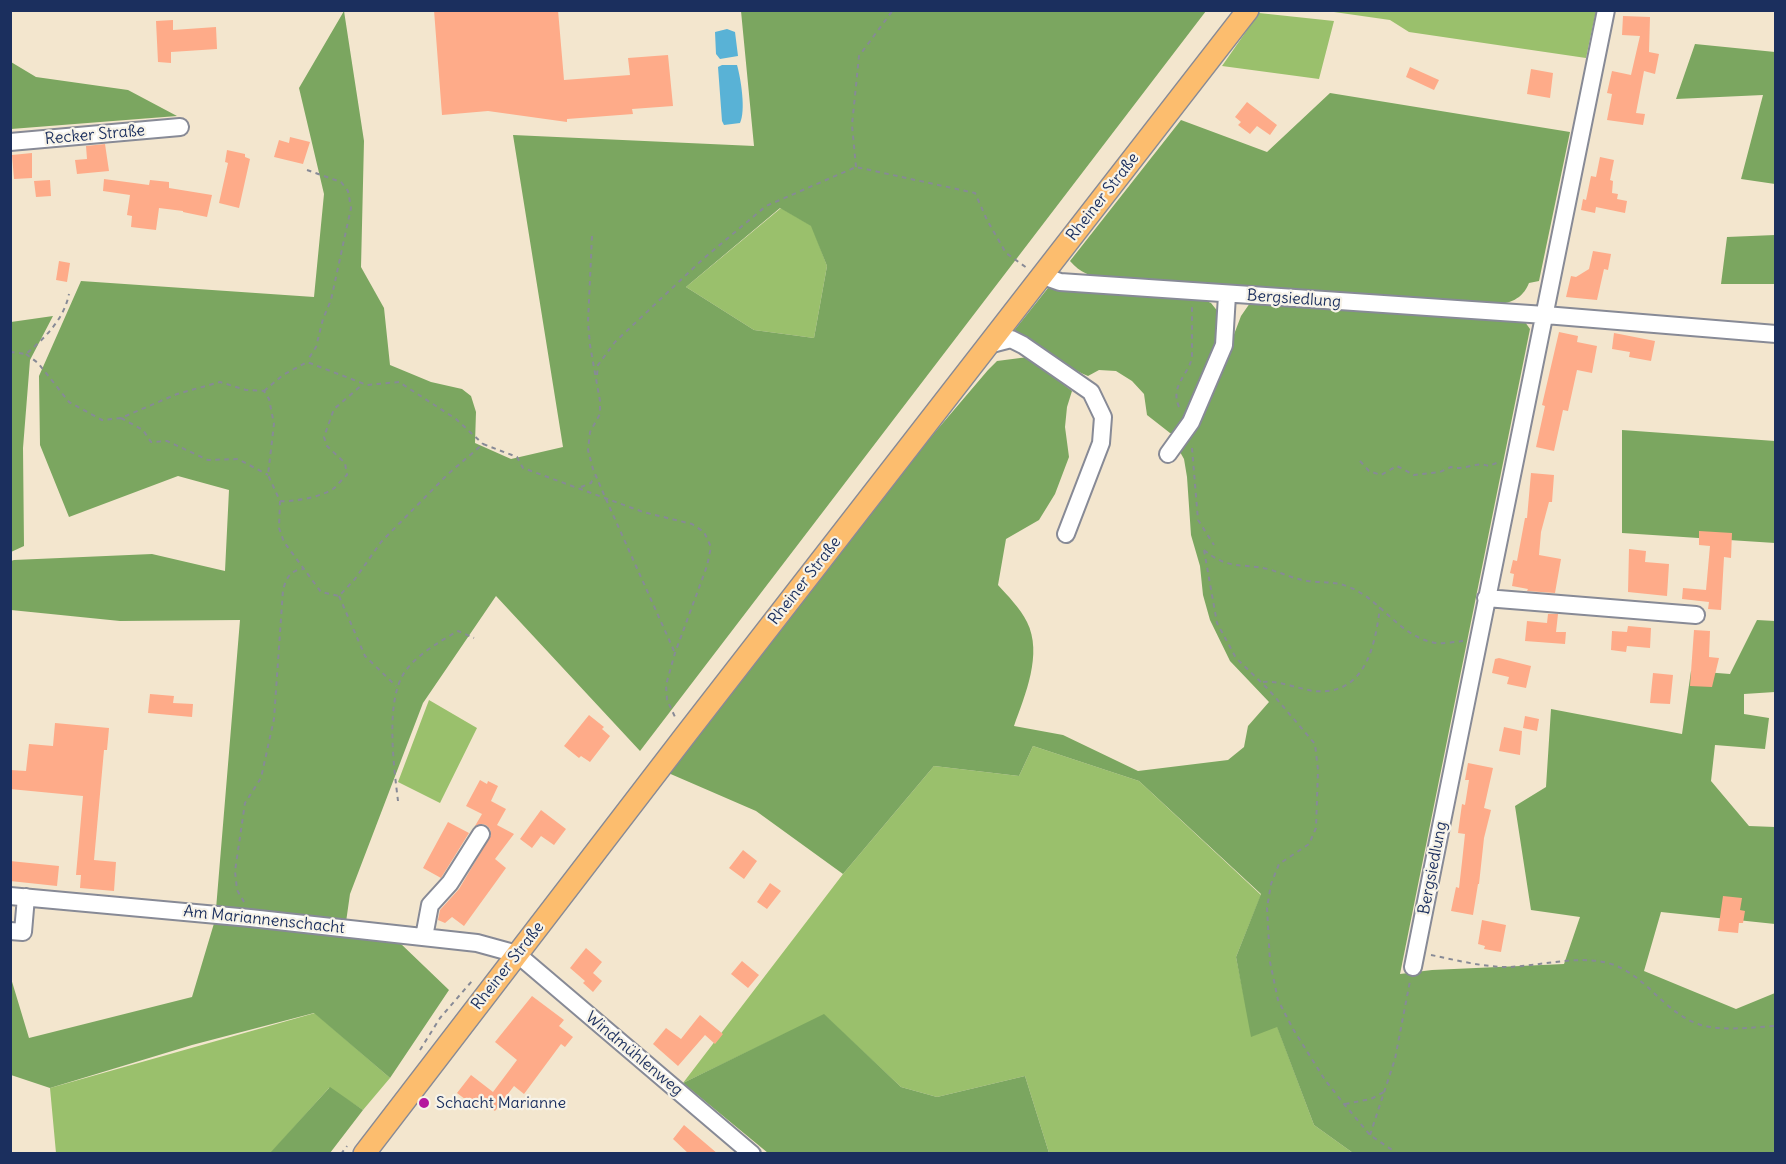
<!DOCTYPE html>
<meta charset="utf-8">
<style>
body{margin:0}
#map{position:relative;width:1786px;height:1164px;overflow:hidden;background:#f3e6ce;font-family:Delius,sans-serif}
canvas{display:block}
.frame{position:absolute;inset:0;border:12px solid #1b2f5e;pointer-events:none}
</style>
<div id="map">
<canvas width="1786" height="1164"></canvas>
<div class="frame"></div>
</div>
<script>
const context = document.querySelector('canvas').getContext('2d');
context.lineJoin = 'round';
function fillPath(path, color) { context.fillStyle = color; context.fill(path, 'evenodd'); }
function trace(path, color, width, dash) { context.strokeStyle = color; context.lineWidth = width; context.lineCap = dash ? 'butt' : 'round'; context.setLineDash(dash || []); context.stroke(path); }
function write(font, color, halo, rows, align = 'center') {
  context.font = font + ' Delius,sans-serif'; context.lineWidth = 4.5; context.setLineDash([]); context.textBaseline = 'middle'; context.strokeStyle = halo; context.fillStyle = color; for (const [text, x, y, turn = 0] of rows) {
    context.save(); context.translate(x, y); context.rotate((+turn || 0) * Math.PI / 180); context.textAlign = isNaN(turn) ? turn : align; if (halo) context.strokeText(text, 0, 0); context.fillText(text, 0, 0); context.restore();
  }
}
fillPath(new Path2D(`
 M 1327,11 L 1596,10 L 1596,11 L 1586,58 L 1409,32 L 1390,20 Z
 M 1259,13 L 1334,21 L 1319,79 L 1222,66 Z
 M 781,208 L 812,226 L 827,266 L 814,338 L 754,330 L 686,287 Z
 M 429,700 L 477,728 L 440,803 L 398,782 Z
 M 1033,746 L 1139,781 L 1261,895 L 1236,957 L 1252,1036 L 1277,1026 L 1314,1125 L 1353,1153 L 1049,1153 L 1025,1076 L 937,1097 L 901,1087 L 824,1015 L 683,1083 L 843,874 L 934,766 L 1019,776 Z
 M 315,1013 L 390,1078 L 363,1110 L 329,1088 L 270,1154 L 56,1153 L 50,1088 Z`), '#9ac06c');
fillPath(new Path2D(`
 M 344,11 L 364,141 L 361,267 L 384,308 L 390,365 L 431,382 L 462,389 L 471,396 L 476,412 L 475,443 L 511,459 L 563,447 L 513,135 L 754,146 L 741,11 L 1206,11 L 640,751 L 496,596 L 423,703 L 350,894 L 346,922 L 216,909 L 240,620 L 120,621 L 11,610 L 11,561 L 14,560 L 152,554 L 225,571 L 229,490 L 178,476 L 69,517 L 40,445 L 39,376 L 81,281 L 314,297 L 324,194 L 299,88 ZM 780,208 L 811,226 L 827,266 L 814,338 L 754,330 L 686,287 Z
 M 1695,44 L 1775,52 L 1775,184 L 1741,179 L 1763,95 L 1676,99 Z
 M 11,62 L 36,77 L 128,90 L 177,116 L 11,129 Z
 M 1330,93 L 1570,132 L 1539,281 L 1529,283 C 1522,300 1510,303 1493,305 L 1106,279 C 1091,276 1080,273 1070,261 L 1181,120 L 1267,152 Z
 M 1775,235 L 1775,284 L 1721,284 L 1727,237 Z
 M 1058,287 L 1204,300 L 1211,303 L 1219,313 L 1221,325 L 1210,367 L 1177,433 L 1170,433 L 1147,415 L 1144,394 L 1132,381 L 1116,371 L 1099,370 L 1088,376 C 1060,365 1040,342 1013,332 L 1048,288 Z
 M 1250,303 L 1525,322 L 1530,329 L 1400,974 L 1432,970 L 1564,964 L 1580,917 L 1531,910 L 1515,806 L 1546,787 L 1551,709 L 1682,734 L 1691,671 L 1730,674 L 1757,620 L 1775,621 L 1775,692 L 1744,694 L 1744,714 L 1769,718 L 1765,749 L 1715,745 L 1711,781 L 1749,826 L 1775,827 L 1775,924 L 1661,912 L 1644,971 L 1736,1009 L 1775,993 L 1775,1153 L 1353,1153 L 1314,1125 L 1277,1027 L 1251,1037 L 1236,957 L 1261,894 L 1139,781 L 1033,746 L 1019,776 L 934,766 L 843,874 L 756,811 L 666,772 L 925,444 L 988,370 L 997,361 L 1028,357 L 1072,391 L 1067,407 L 1065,427 L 1069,457 L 1055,494 L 1039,520 L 1006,539 L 998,585 C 1008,596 1020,608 1027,622 C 1043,654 1025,695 1014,726 L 1063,735 L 1138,771 L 1228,760 L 1244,747 L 1248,726 L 1269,702 L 1230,661 L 1210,620 L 1203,595 L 1200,566 L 1191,535 L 1187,477 L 1184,459 L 1180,452 L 1230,345 L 1241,316 Z
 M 53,316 L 30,360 L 23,448 L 24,546 L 11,552 L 11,322 Z
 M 1622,430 L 1775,441 L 1775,543 L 1622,533 Z
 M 215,920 L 400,943 L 449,990 L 390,1078 L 314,1013 L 192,1045 L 50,1088 L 11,1075 L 10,975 L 29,1038 L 192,997 Z
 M 824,1014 L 901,1087 L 937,1097 L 1025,1076 L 1049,1153 L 768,1153 L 683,1083 Z
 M 330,1087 L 363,1110 L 330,1153 L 270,1153 Z`), '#7ba660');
fillPath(new Path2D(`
 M 727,29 L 735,32 L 738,56 L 720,59 L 716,54 L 715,32 Z
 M 722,65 L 737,65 C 741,79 746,111 740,123 L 724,125 L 722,121 L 718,67 Z`), '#59b2d6');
fillPath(new Path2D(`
 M 434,10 L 558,10 L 564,80 L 630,75 L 628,58 L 668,55 L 673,106 L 632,109 L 633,114 L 567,119 L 567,122 L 488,111 L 442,115 Z
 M 1623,16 L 1650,17 L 1649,52 L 1659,54 L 1655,74 L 1644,71 L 1636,113 L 1645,114 L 1643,125 L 1607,120 L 1612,94 L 1607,93 L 1612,71 L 1631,75 L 1640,36 L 1622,35 Z
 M 173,20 L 173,30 L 216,27 L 217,49 L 171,52 L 171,63 L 158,62 L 156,21 Z
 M 1410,67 L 1439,80 L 1434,90 L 1406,77 Z
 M 1531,69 L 1553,73 L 1550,98 L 1527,94 Z
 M 1247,102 L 1277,125 L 1270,135 L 1257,126 L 1250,134 L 1238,125 L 1241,122 L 1235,117 Z
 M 290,137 L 310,142 L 303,164 L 274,157 L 279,140 L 289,143 Z
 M 105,144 L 109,171 L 77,174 L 75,160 L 87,159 L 86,146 Z
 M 227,150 L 245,154 L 245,157 L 250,159 L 239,208 L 219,203 L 228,163 L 225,162 Z
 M 32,153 L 32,178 L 14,179 L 12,155 Z
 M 1600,157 L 1614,160 L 1610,180 L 1613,181 L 1612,193 L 1618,194 L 1617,199 L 1627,201 L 1625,213 L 1596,207 L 1595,213 L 1581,210 L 1583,199 L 1586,200 L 1591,176 L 1596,177 Z
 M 104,179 L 149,185 L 150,180 L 169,182 L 169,188 L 212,195 L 207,217 L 183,212 L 183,211 L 159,208 L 156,230 L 131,227 L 132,216 L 127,215 L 130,195 L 103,191 Z
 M 50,180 L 51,196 L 36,197 L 34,181 Z
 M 1593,251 L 1611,254 L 1608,270 L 1604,269 L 1597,300 L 1566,297 L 1571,276 L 1576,277 L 1589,269 Z
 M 59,261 L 70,263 L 67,282 L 56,280 Z
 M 1559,332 L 1578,336 L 1577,342 L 1597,346 L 1592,373 L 1577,370 L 1568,411 L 1563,410 L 1554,451 L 1536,447 L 1545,406 L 1542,405 Z
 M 1614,333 L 1655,341 L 1651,361 L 1629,357 L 1630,352 L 1612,349 Z
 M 1531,473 L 1554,475 L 1552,502 L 1549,502 L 1541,532 L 1539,555 L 1561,559 L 1555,593 L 1527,591 L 1528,589 L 1512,586 L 1514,574 L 1510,573 L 1513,560 L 1517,561 L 1525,518 L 1527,518 Z
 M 1699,531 L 1732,533 L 1731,558 L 1724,557 L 1721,610 L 1708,609 L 1709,602 L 1682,599 L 1683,588 L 1706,590 L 1710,546 L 1699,545 Z
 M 1629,549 L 1646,551 L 1645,562 L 1669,564 L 1667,596 L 1628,592 Z
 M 1548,614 L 1558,614 L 1556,632 L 1566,632 L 1565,644 L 1525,641 L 1527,621 L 1547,623 Z
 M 1628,626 L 1651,628 L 1650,648 L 1627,646 L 1626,652 L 1611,650 L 1612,631 L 1627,632 Z
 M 1694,630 L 1710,631 L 1709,657 L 1719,658 L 1712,687 L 1690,686 Z
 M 1499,658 L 1531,666 L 1526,688 L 1507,684 L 1509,677 L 1492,673 L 1495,659 Z
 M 1653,673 L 1673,675 L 1670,704 L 1650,703 Z
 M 150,694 L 174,696 L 173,703 L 193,704 L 192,717 L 148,713 Z
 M 589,715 L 604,727 L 602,729 L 610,736 L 590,762 L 581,756 L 579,758 L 564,746 Z
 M 1525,716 L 1539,719 L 1537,731 L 1523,728 Z
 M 55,723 L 109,728 L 107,750 L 104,750 L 94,860 L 116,862 L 114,891 L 80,888 L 81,875 L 76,875 L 83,796 L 10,789 L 10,770 L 26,771 L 29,744 L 53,746 Z
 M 1504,727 L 1522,731 L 1520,755 L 1499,751 Z
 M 1468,763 L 1493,768 L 1484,808 L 1491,810 L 1484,838 L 1479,884 L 1478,884 L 1473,915 L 1451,911 L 1456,887 L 1459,888 L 1462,862 L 1465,834 L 1458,833 L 1462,804 L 1465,805 L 1469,780 L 1465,780 Z
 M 480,780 L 487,784 L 488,781 L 498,786 L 491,801 L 506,809 L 497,825 L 514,834 L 495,859 L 506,868 L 464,926 L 452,917 L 445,923 L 438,920 L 440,910 L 459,889 L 491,835 L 490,829 L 486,825 L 481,824 L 475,826 L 482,814 L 466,806 Z
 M 541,810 L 566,829 L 554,845 L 541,836 L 532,848 L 520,839 Z
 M 448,822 L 469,833 L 441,878 L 423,868 Z
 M 743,850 L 757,861 L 744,879 L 729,868 Z
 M 10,861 L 59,866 L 57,886 L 10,881 Z
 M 770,883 L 781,891 L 767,909 L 757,902 Z
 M 1723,896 L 1742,898 L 1740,910 L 1745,911 L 1743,923 L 1739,923 L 1738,933 L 1718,931 Z
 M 1482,920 L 1506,925 L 1501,952 L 1484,949 L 1485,946 L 1478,944 Z
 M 586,948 L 602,962 L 593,973 L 602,981 L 593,992 L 583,983 L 585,981 L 570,968 Z
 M 742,961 L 759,975 L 748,988 L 731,974 Z
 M 532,996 L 564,1020 L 559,1026 L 573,1037 L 565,1047 L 561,1044 L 524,1094 L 514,1086 L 495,1111 L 483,1103 L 478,1109 L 457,1093 L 471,1075 L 493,1092 L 517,1060 L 495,1042 Z
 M 700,1015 L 723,1034 L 715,1044 L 705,1035 L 678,1066 L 653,1044 L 666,1028 L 681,1039 Z
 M 684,1125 L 718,1154 L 689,1154 L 673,1139 Z`), '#feab89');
const minor = new Path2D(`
 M 10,142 L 180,127
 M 1043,276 L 1060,282 L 1545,315 L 1776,334
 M 988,345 L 1011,339 L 1023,345 L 1091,392 L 1103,417 L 1101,443 L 1066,534
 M 1168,454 L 1191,422 L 1224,345 L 1227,295
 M 1486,598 L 1696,615
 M 10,896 L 250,918 L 477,943 L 517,954 L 752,1154
 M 10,931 L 23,932 L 26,897
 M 424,937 L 430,905 L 450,883 L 481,834
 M 1413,967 C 1476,648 1543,330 1606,10`);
const major = new Path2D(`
 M 364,1154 L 687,733 L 1248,10`);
trace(minor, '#878a96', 20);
trace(major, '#878a96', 24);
trace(new Path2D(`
 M 856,167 L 852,125 L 859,56 L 893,10
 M 307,170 L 341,182 L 348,191 L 351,208 L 331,300 L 323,319 L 316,347 L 307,361
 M 592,236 L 588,322 L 590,345 L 600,401 L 600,414 L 590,432 L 588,450 L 593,469 L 605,497 L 675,653
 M 10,270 L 11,268
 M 10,352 L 26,354 C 45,338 64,319 69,294
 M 26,354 L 38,363 L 69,402 L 102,420 L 121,418 L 177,394 L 220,382 L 246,390 L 264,391 L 269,399 L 274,424 L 268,475 L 280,501 L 279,528 L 284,542 L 321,592 L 339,596 L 355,579 L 381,542 L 448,474 L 483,444 L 517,457 L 523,468 L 643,512 L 692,524 L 704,532 L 711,547 L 707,566 L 675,653 L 666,685 L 667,700 L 676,719
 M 597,375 L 598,365 L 615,342 L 703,259 L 766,206 L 856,167 L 975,193 L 987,220 L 1006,253 L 1027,268
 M 264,391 L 283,375 L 307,362 L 367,385 L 399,382 L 456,419 L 483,444
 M 1179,407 C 1170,386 1187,377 1192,358 L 1192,307
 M 121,418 L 143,430 L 151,442 L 167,441 L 208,460 L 238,459 L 268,475
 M 1192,448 L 1198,520 L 1214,545
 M 1360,461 L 1369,471 L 1381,475 L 1397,466 L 1414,475 L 1440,472 L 1451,467 C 1465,471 1475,461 1489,466 L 1499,462
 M 581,487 L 591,483 L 594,476
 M 280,501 C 295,502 320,497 333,489 C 338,485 342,479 347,475 L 345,463 L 327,446 L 324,437 L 334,409 L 363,384
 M 1204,550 L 1217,623 L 1236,658 L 1269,690 L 1315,744 L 1318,770 L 1316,828 L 1309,844 L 1279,864 L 1271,884 L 1267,908 L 1270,962 L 1278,1000 L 1293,1029 L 1325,1080 L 1344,1104 L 1370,1135 L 1398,1154
 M 1204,550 C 1228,570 1241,563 1268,569 C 1282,573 1294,579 1308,581 C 1322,583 1335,581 1349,587 C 1382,600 1399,637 1436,643 C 1444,644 1454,642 1463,641
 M 339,596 L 365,656 L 396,686
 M 1263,682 C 1279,680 1298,689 1314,691 C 1365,696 1375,647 1380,607
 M 398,801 C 394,767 385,703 404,673 C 416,655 439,642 458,631 L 474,638
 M 244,902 L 237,890 L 235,871 L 245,803 L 261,778 L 274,719 L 283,590 C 286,579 290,570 303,569
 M 1431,955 C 1456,960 1482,967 1508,967 C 1540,966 1576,955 1608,963 C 1645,973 1662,1011 1698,1024 C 1721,1032 1752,1027 1776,1026
 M 420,1050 L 440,1018 L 472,981
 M 1345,1104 L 1371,1099 L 1384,1092
 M 1370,1135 L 1395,1059 L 1410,981
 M 341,1154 L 347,1146`), '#878a96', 2, [4.5, 4.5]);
trace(minor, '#fff', 16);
trace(major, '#fcbd6e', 21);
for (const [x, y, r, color] of [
 [424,1103,6,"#b5179e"]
]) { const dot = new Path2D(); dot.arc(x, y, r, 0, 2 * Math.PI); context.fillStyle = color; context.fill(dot); trace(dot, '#f7f3e8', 2); }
write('16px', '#1b2f5e', '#f7f3e8', [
 ["Recker Straße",95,135,-5],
 ["Rheiner Straße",1103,197,-52],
 ["Bergsiedlung",1294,299,4],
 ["Rheiner Straße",805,581,-52],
 ["Bergsiedlung",1433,868,-79],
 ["Am Mariannenschacht",264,920,6],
 ["Rheiner Straße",508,966,-52],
 ["Windmühlenweg",634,1054,40]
]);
write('16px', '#1b2f5e', '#f7f3e8', [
 ["Schacht Marianne",436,1103]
], 'left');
</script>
